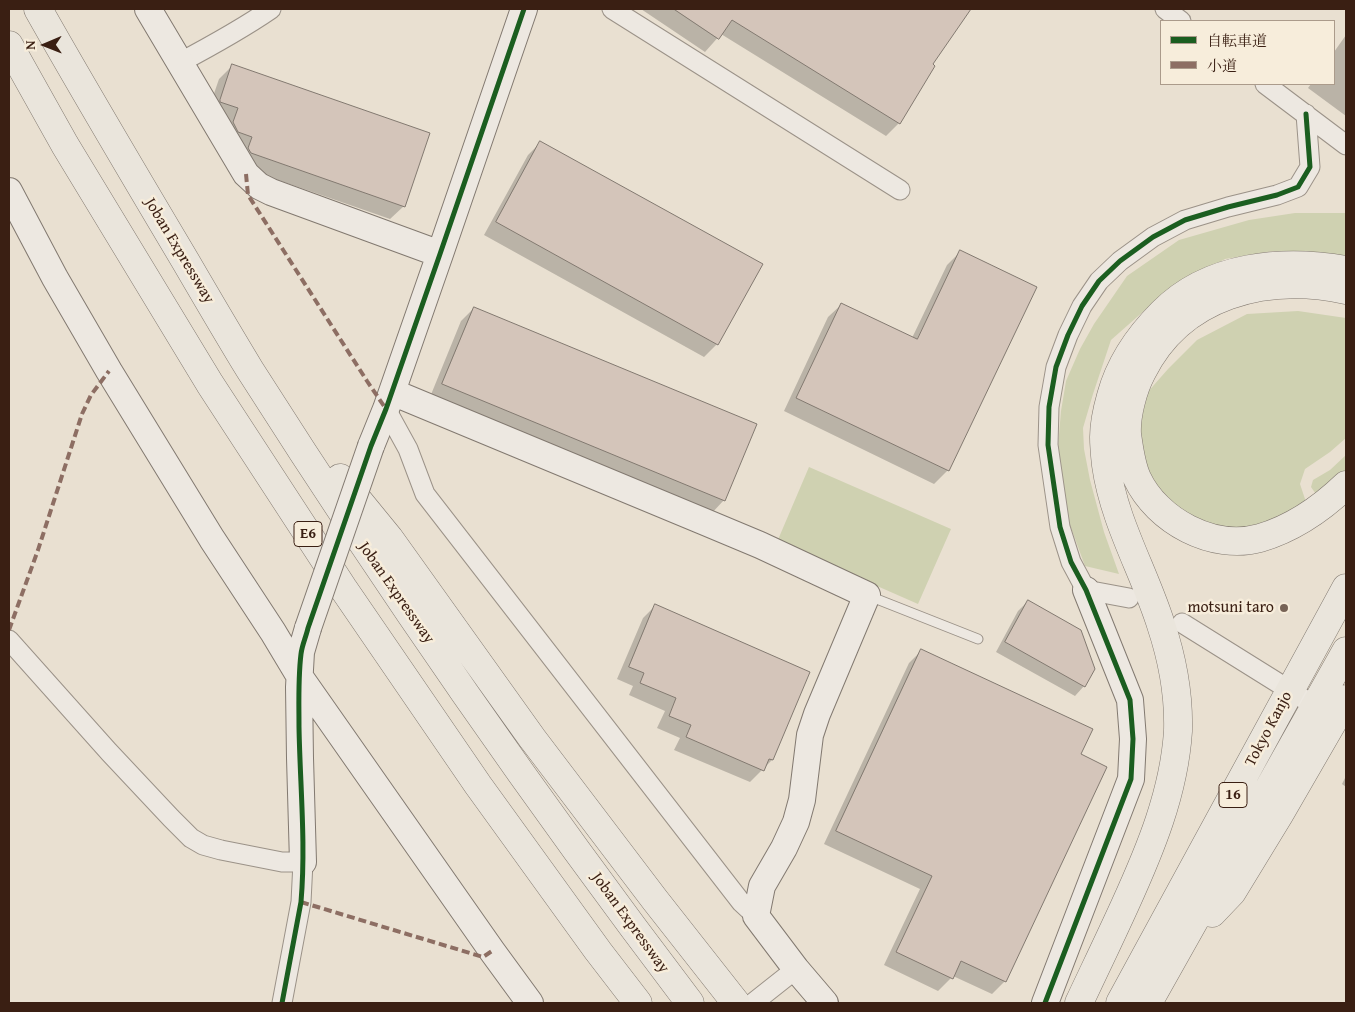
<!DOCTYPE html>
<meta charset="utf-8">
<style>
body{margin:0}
#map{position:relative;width:1355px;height:1012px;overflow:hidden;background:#e9e0d1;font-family:"Gentium Book Plus","Noto Serif JP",serif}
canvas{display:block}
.frame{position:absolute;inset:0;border:10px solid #3a1f13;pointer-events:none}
.legend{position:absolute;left:1160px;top:20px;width:175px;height:65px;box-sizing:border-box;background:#f7eddb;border:1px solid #ab9b8b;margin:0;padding:6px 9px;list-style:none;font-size:15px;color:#3a1f13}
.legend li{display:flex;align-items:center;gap:10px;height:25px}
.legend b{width:25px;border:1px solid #ab9b8b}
.north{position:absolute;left:20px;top:20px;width:50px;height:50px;-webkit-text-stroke:4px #f7eddb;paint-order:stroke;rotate:269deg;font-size:14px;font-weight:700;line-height:20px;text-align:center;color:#3a1f13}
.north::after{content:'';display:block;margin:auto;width:18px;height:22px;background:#3a1f13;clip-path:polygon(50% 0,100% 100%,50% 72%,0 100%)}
</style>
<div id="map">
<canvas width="1355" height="1012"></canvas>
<div class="frame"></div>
<ul class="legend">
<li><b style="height:6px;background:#1b5e20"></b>自転車道</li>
<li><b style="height:6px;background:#8d6e63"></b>小道</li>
</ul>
<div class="north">N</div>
</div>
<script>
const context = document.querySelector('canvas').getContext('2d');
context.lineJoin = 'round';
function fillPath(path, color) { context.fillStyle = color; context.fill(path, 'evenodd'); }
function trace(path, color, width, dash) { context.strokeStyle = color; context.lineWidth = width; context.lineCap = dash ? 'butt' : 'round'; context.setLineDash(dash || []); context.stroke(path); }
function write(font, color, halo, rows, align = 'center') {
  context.font = font + ' "Gentium Book Plus",serif'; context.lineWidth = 5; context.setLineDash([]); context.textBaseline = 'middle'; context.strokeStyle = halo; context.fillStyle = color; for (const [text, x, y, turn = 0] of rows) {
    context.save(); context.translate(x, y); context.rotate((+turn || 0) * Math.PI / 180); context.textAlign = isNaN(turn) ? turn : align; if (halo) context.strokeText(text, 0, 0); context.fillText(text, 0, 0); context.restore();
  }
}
fillPath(new Path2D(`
 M 1295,213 L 1346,213 L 1346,261 L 1273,251 L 1225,259 L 1187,280 L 1145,310 L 1111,340 L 1093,394 L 1083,428 L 1084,449 L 1090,480 L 1104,532 L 1119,574 L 1085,566 L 1063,506 L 1058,447 L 1061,411 L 1066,381 L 1080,349 L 1094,324 L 1127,276 L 1179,240 L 1249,220 Z
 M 1298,311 L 1346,318 L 1346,438 L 1330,452 L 1305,469 L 1300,484 L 1307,505 L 1274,523 L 1237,529 L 1207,529 L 1171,505 L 1147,478 L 1137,436 L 1146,394 L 1168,369 L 1197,340 L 1247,314 Z
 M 1346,455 L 1346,472 L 1318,497 L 1311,487 L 1313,480 L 1330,470 Z
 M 809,467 L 951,529 L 918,604 L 777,542 Z`), '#cfd1b1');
fillPath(new Path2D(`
 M 641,9 L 970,9 L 931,65 L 899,123 L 886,136 L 721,34 L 705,52 Z
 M 1346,35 L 1346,116 L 1308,88 L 1311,84 L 1334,84 L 1334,52 Z
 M 233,65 L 404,206 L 390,219 L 238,166 L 207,114 L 219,79 Z
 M 541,142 L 717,344 L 704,357 L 484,235 L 528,155 Z
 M 960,252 L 1035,287 L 948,470 L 934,484 L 784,411 L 828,317 L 842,304 L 912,338 L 947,265 Z
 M 474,308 L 724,500 L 711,514 L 430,397 L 461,321 Z
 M 1028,601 L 1084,686 L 1075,696 L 996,652 L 1018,611 Z
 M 655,606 L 772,760 L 750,782 L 674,750 L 680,738 L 657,728 L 665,711 L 629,695 L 633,686 L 617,679 L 643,618 Z
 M 922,650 L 1079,755 L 1005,981 L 992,994 L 953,976 L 938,991 L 884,965 L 920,889 L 824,844 L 909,663 Z
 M 1346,776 L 1346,787 L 1342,784 Z`), '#0003');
const building = new Path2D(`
 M 674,9 L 971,9 L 933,64 L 935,66 L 900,124 L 732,20 L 719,39 Z
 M 232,64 L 430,133 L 405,207 L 251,153 L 248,148 L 252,137 L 238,132 L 233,122 L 238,108 L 220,102 L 220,100 Z
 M 540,141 L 763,264 L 718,345 L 496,222 Z
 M 960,250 L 1037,287 L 949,471 L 796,398 L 841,303 L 917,339 Z
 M 474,307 L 757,424 L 725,501 L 442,384 Z
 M 1028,600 L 1081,630 L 1095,669 L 1085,687 L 1005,642 Z
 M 655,604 L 810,672 L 773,760 L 769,759 L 764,771 L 686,737 L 691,725 L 669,716 L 676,698 L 640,683 L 644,673 L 629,667 Z
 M 921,649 L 1093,729 L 1081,754 L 1107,767 L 1006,982 L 961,961 L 953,979 L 896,952 L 932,876 L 836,831 Z`);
fillPath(building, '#d4c5ba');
trace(building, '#827970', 1);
const lane = new Path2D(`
 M 869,596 L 978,639`);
const street = new Path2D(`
 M 612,9 L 900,190
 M 1165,9 L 1181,21
 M 179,63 C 211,46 242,29 271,9
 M 1265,84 L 1346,145
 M 386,409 L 408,449 L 425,494 L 741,902 L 756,916
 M 1129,598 L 1086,590 L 1071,562 L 1060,527 L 1048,445 L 1049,407 L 1056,367 L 1068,335 L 1082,306 L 1099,281 L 1120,261 L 1153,237 L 1185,220 L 1228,207 L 1277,195 L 1298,187 L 1310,167 L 1306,114
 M 1182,623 L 1315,706
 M 9,640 L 109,752 L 171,818 L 191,838 L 203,845 L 221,850 L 282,862 L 303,862 L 301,902 L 282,1003
 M 753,1003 L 796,969`);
const secondary = new Path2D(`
 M 148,9 L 246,174 L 259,186 L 271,192 L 440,254
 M 9,191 L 55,278 L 109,371 L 212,539 L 273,632 L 300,677 L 492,951 L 530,1003
 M 392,392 L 705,522 L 760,545 L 867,595 L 817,714 L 810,735 L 802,800 L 796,822 L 784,848 L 762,886 L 756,916 L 796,969 L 825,1003
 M 371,446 L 386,409 L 440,254 L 524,9
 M 303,862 L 300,758 L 299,687 L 301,652 L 308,628
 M 1045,1003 L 1131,779 L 1133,739 L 1130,700 L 1086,590`);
const highway = new Path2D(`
 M 38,9 C 86,94 136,178 186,262 C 207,298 228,334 250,370 C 388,587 535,799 690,1003
 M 9,45 L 65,145 L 210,384 L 343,588 L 478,785 L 598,951 L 638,1003
 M 1346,290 C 1266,273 1181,294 1142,372 C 1133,389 1126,415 1127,434 C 1129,448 1131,465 1137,478 C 1157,521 1213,551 1260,538 C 1294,528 1321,509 1346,485
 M 340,478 L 389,538 L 532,738 L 655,900 L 736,1003
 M 1212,913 L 1232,892 L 1279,815 L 1346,699
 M 1079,1003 C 1094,971 1110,938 1125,905 C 1150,850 1174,793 1178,731 C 1179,696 1172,658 1161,625 C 1144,571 1114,522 1106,465 C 1105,456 1104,446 1104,437 C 1104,423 1107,410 1111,396 C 1120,363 1138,337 1162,313 C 1209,265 1283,259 1346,270
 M 1120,1003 L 1346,588
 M 1148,1003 L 1346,651`);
trace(lane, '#9b9288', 11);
trace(street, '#9b9288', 21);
trace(secondary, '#827970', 28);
trace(highway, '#827970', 29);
trace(lane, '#ede8e1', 9);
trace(street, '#ede8e1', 19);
trace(secondary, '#ede8e1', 26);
trace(highway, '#eae5dc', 28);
const secondaryBridge = new Path2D(`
 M 308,628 L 371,446`);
trace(secondaryBridge, '#827970', 28, []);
trace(secondaryBridge, '#ede8e1', 26);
trace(new Path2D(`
 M 246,174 L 248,195 L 367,381 L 386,409
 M 9,630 L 38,550 L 82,414 L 91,395 L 109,371
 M 301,902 L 483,957 L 492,951`), '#8d6e63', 4, [8, 4]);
trace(new Path2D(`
 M 282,1003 L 301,902 C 306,844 300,785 299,727 C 299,702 298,678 301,654 C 302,645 306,637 308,628 L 371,446 L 386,409 L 440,254 L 524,9
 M 1045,1003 L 1131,779 L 1133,739 L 1130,700 L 1086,590 L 1071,562 L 1060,527 L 1048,445 L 1049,407 L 1056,367 L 1068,335 L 1082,306 L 1099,281 L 1120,261 L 1153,237 L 1185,220 L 1228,207 L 1277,195 L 1298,187 L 1310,167 L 1306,114`), '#1b5e20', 5);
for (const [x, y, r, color] of [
 [1284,608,5,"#776356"]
]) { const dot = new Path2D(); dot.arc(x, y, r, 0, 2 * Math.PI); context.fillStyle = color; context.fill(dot); trace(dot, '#f7eddb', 2); }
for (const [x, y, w] of [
 [308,534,28],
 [1233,795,28]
]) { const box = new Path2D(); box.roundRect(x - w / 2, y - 12.5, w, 25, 4); context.fillStyle = '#f7eddb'; context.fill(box); trace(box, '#3a1f13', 1); }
write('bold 15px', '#3a1f13', null, [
 ["E6",308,534],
 ["16",1233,795]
]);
write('16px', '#3a1f13', '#f7eddb', [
 ["Joban Expressway",179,251,59],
 ["Joban Expressway",396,593,55],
 ["Tokyo Kanjo",1269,729,-62],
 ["Joban Expressway",630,923,54]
]);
write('16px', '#3a1f13', '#f7eddb', [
 ["motsuni taro",1274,608]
], 'right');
</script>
